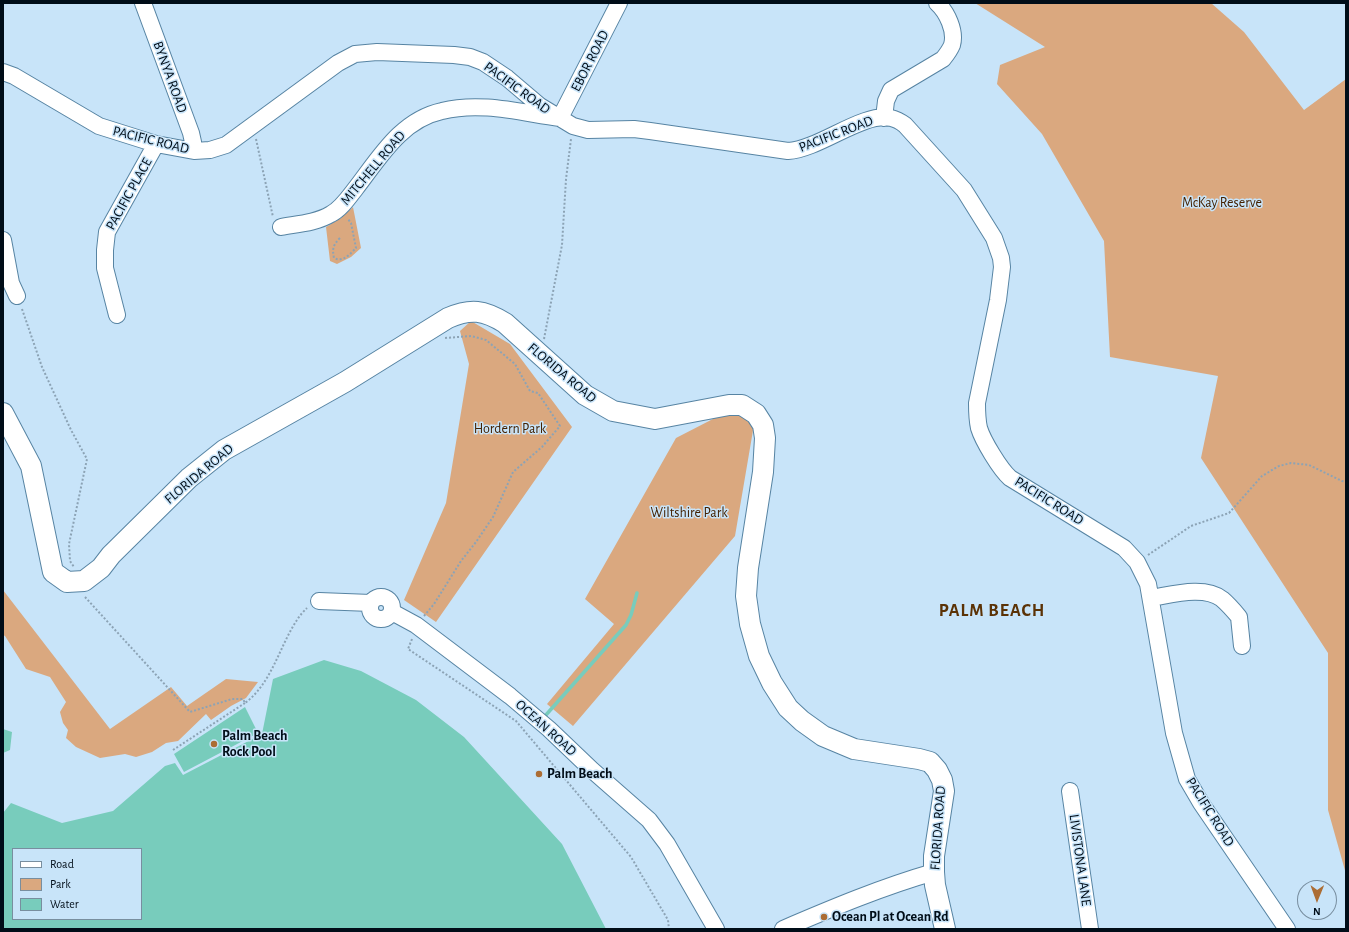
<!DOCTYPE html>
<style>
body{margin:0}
#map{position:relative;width:1349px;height:932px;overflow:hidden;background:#c8e4f9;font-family:"Alegreya Sans",sans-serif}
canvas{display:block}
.frame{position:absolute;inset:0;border:4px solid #000d18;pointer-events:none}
.legend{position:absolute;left:12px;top:848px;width:130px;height:72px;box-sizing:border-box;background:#c8e4f9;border:1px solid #788e9f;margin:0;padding:5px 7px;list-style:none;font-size:12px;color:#000d18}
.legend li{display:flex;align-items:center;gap:8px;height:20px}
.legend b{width:20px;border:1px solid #788e9f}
.north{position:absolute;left:1297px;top:880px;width:40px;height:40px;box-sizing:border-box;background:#c8e4f9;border:1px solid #788e9f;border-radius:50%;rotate:181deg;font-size:11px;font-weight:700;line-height:16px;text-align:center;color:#000d18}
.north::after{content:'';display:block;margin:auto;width:14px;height:18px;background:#ac6d34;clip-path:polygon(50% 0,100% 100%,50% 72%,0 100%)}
</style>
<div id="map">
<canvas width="1349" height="932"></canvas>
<div class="frame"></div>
<ul class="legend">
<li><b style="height:5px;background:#fff"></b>Road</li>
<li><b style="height:11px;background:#daa87f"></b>Park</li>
<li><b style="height:11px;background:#78ccbc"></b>Water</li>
</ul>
<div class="north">N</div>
</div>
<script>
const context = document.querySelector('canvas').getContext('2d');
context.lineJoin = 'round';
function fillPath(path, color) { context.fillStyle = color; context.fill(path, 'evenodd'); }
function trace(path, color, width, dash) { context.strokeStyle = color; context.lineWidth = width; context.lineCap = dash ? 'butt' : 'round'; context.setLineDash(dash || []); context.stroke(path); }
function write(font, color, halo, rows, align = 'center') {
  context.font = font + ' "Alegreya Sans",sans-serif'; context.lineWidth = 3; context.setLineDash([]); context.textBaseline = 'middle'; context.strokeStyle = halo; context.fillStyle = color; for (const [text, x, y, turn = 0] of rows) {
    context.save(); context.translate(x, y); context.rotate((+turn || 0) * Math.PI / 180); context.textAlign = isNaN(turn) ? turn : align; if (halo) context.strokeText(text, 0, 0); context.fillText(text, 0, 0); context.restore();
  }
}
fillPath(new Path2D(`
 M 975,3 L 1211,3 L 1244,32 L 1304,110 L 1346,79 L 1346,874 L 1328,810 L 1328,653 L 1201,458 L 1218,376 L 1110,357 L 1104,241 L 1042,134 L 997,84 L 1000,65 L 1045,47 Z
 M 353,207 L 361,248 L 351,257 L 337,264 L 330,261 L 326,227 L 341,218 Z
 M 471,321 L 510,344 L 572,427 L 436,622 L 404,600 L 446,503 L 469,364 L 460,331 Z
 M 744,403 L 757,407 L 735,536 L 573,726 L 547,704 L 614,624 L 585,599 L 676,438 Z
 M 3,590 L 110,729 L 171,687 L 187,706 L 226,679 L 258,682 L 246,698 L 231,706 L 211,720 L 206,714 L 178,741 L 166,743 L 152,752 L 136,757 L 125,754 L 100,758 L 76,747 L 66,738 L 68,730 L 63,723 L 60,712 L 66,702 L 50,677 L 26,669 L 5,636 L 3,635 Z`), '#daa87f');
fillPath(new Path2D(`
 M 324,660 L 361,671 L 416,700 L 464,737 L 562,844 L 606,929 L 3,929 L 3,813 L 11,803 L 62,823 L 113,811 L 165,766 L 175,763 L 183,775 L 262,734 L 273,679 ZM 13,849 L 141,849 L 141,919 L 13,919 Z
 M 245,707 L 258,733 L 184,772 L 174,754 Z
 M 3,729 L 12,732 L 10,750 L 3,753 Z`), '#78ccbc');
trace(new Path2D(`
 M 545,716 L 626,625 L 631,615 L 637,593`), '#78ccbc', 3.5);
const minor = new Path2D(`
 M 143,3 L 191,133 L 193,142 L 194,151
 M 3,72 L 14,76 L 99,126 L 156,144 L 194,151 L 210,150 L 226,145 L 338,63 L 355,54 L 377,52 L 454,55 L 470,57 L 483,62 L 507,78 L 540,106 L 573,126 L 588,130 L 634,129 L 650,131 L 788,151 C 820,149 862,112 891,118 C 896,119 901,122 905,125 L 964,190 L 994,238 L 1001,258 L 1002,267 L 998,300 L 977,403 C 977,411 977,419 979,428 C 983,441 1000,469 1010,478 L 1124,548 L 1137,562 L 1148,584 L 1174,733 L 1187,779 L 1201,803 L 1287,929
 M 884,118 L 886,101 L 891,90 L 943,59 C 947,54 950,50 952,45 C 956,31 947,12 937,3
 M 281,227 C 297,224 316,223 331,214 C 341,209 349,197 356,188 C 380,157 401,120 442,111 C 481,101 522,113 560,118 L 619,3
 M 3,240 L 11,283 L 17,296
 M 117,315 L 105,268 L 105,250 L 107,232 L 156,144
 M370 608a11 11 0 1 1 22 0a11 11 0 1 1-22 0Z
 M 1151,598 C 1171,595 1204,585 1222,599 C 1228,604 1234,611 1239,617 L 1242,646
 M 319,601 L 371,603
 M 392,612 L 416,625 L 510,696 L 549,729 L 592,770 L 649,820 L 667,844 L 716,929
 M 1070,791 L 1090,929
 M 783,929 C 832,908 882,887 934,872`);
const major = new Path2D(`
 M 3,413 L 31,466 L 53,572 L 67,582 L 84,581 L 101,568 L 111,555 L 189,478 L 224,450 L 345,382 L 448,318 C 471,308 484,310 505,323 L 585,395 L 613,411 L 655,419 L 729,405 L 742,405 L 756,414 L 763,425 L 765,438 L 763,472 L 748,568 L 746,596 L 750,624 L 759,656 L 772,683 L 788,708 L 802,721 L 823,736 L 854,749 L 919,759 L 930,762 L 937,770 L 942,780 L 944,791 L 934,856 L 934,872 L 935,885 L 945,929`);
trace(minor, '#5784a3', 18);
trace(major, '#5784a3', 22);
trace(new Path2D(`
 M 256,139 L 273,217
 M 340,238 C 333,245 332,249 334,258 C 343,263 351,253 356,248 L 351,223 L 348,219
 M 22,309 L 42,367 L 71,430 L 87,459 L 69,544 L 70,561 L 74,567
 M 544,339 L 562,245 L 566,179 L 571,139
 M 1148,555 L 1191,526 L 1229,513 L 1262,476 L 1279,466 L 1291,463 L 1309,465 L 1342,481 L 1346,482
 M 85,597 L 190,712 L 232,699 L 243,699 L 245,703 C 272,683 279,647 297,620 C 300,615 304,611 307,608
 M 424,616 L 434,604 L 461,561 L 476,542 L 493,517 L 513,472 L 542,447 L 560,426 L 538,393 L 530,391 L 515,364 L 486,340 L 471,336 L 445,338
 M 412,639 L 408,649 L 516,721 L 631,857 L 668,920 L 669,929
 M 173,750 L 245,703`), '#8ca3b5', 2, [2, 2]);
trace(minor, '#fff', 16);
trace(major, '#fff', 20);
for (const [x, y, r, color] of [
 [214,744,4,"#ac6d34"],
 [539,774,4,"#ac6d34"],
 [824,917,4,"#ac6d34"]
]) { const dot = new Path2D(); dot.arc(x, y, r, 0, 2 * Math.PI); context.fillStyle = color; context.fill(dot); trace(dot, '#c8e4f9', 1.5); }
write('14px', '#000d18', '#c8e4f9', [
 ["EBOR ROAD",590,61,-63],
 ["BYNYA ROAD",170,77,70],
 ["PACIFIC ROAD",517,88,36],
 ["PACIFIC ROAD",836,134,-21],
 ["PACIFIC ROAD",151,140,14],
 ["MITCHELL ROAD",373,168,-50],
 ["PACIFIC PLACE",129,194,-61],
 ["FLORIDA ROAD",562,373,40],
 ["FLORIDA ROAD",199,474,-40],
 ["PACIFIC ROAD",1049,501,32],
 ["OCEAN ROAD",546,728,42],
 ["PACIFIC ROAD",1210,812,58],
 ["FLORIDA ROAD",938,828,-86],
 ["LIVISTONA LANE",1080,860,82]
]);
write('14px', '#442100', '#c8e4f9', [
 ["McKay Reserve",1222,203],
 ["Hordern Park",510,429],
 ["Wiltshire Park",689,513]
]);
write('bold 14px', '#000d18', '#c8e4f9', [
 ["Palm Beach",222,736],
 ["Rock Pool",222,752],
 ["Palm Beach",547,774],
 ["Ocean Pl at Ocean Rd",832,917]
], 'left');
context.letterSpacing = '1px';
write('bold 18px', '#5b3206', '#c8e4f9', [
 ["PALM BEACH",992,611]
]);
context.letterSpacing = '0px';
</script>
